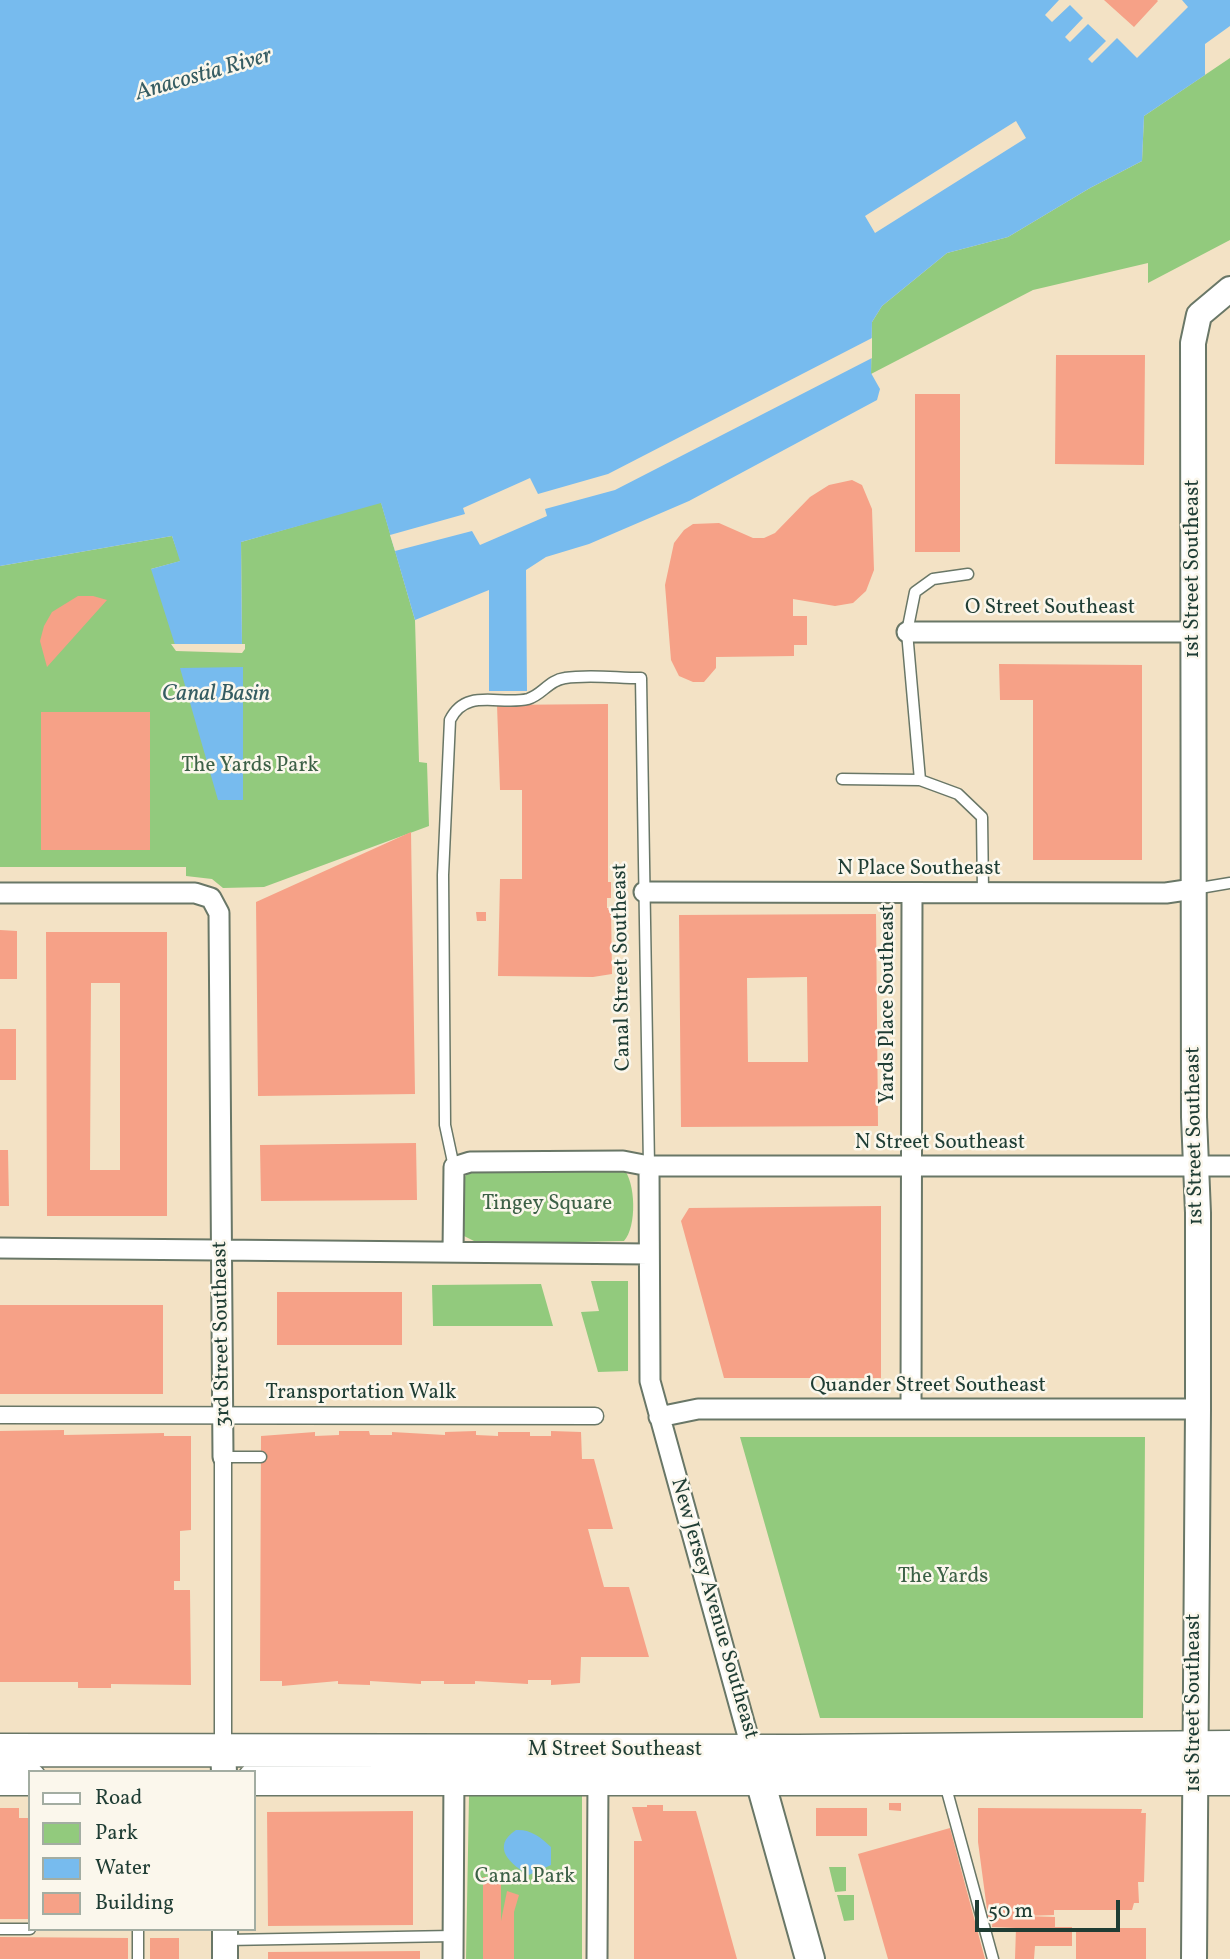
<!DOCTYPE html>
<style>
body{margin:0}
#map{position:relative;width:1230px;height:1959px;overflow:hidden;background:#f3e2c5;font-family:Vollkorn,serif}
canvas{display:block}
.legend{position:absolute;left:28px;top:1770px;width:228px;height:161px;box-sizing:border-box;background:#fbf7ec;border:2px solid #a3ada2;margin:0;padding:9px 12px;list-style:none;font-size:21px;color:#1f3d34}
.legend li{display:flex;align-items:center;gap:14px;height:35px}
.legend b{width:35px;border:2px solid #a3ada2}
.scale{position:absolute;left:975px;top:1900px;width:145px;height:32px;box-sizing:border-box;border:4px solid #1f3d34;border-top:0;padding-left:9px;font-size:21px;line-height:24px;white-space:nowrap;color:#1f3d34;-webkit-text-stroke:5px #fbf7ec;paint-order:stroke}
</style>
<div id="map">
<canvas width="1230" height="1959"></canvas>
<ul class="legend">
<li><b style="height:9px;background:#fff"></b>Road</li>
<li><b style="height:19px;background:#92ca7d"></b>Park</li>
<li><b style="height:19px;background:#7be"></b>Water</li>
<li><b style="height:19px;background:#f6a187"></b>Building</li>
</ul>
<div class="scale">50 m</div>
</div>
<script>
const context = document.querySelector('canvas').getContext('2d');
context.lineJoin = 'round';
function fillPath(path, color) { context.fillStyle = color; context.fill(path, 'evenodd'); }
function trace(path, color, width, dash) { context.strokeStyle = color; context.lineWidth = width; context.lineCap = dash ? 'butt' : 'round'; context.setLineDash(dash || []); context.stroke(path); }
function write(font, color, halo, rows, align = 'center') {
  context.font = font + ' Vollkorn,serif'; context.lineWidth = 5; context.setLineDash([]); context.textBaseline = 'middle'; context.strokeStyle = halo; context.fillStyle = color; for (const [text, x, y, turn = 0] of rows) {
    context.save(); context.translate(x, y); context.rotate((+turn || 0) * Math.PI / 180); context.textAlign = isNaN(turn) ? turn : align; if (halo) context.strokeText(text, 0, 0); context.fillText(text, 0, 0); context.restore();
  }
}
fillPath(new Path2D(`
 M 1230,58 L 1230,240 L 1148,283 L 1148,263 L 1033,290 L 871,374 L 872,322 L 882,306 L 947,253 L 1008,237 L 1090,188 L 1142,161 L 1144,116 Z
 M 381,502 L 415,620 L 419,762 L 427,763 L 429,826 L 264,887 L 223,888 L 212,879 L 186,876 L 186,867 L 0,867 L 0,566 L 172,536 L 181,561 L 151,569 L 242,648 L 241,542 Z
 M 623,1168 C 636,1182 637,1227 624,1241 L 480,1244 L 464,1236 L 461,1182 L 470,1170 Z
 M 591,1281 L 628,1281 L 628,1371 L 598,1372 L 581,1312 L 599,1311 Z
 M 541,1284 L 553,1326 L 433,1326 L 432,1285 Z
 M 740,1437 L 1145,1437 L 1143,1718 L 820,1718 Z
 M 469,1796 L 582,1796 L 582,1959 L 466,1959 Z
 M 829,1867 L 846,1867 L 846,1891 L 835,1892 Z
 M 837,1895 L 854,1895 L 854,1920 L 844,1921 Z`), '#92ca7d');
fillPath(new Path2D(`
 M 0,0 L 1230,0 L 1230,26 L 1205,44 L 1205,75 L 1144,116 L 1142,161 L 1090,188 L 1008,237 L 947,253 L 882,306 L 872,322 L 871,373 L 880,389 L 877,400 L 689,501 L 589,544 L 546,557 L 526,570 L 527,691 L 489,691 L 489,590 L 415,620 L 381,503 L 241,542 L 242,649 L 176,648 L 151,569 L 180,561 L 172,536 L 0,566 Z
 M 243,667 L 243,800 L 218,800 L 180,668 Z
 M 516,1830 C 530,1829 541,1837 551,1847 L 551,1865 L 529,1875 C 511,1865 490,1847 516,1830 Z`), '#7be');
fillPath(new Path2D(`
 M 1059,0 L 1182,0 L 1188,7 L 1137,58 L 1117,38 L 1092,63 L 1088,59 L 1106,41 L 1088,24 L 1070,42 L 1065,37 L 1083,18 L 1070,5 L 1052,22 L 1045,15 Z
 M 1016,121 L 1026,138 L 875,233 L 865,216 Z
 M 872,338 L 872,358 L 615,490 L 545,509 L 547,516 L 480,545 L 472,531 L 395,551 L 390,535 L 465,514 L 463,508 L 530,478 L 538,494 L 608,474 Z
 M 171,644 L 245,644 L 245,649 L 242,653 L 176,651 Z`), '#f3e2c5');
fillPath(new Path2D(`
 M 1104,0 L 1157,0 L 1158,1 L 1134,27 Z
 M 1056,355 L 1145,355 L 1144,465 L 1055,464 Z
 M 915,394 L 960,394 L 960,552 L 915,552 Z
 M 852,480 L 862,485 L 872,509 L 874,570 L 866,591 L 853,603 L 835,606 L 793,599 L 793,616 L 807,616 L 807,645 L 794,645 L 794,656 L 716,657 L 716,668 L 704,682 L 693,682 L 679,676 L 671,660 L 665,585 L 674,543 L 684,530 L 693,524 L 719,523 L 753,538 L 764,538 L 775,533 L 810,497 L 829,485 Z
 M 78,596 L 93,596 L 107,600 L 47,667 L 40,641 L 44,626 L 52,612 Z
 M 999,664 L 1142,665 L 1142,860 L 1033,860 L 1033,700 L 1000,700 Z
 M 608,704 L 608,882 L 611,882 L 611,898 L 607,898 L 607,908 L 611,908 L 612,974 L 593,977 L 498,976 L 500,879 L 522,879 L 522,790 L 500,790 L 497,705 Z
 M 41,712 L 150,712 L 150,850 L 41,850 Z
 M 411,832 L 415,1094 L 258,1096 L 256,902 Z
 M 476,912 L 486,912 L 486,921 L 477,921 Z
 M 876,914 L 878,1126 L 681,1127 L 679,915 ZM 807,977 L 808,1062 L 748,1062 L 747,978 Z
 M 0,930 L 17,931 L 17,979 L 0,979 Z
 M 46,932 L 167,932 L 167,1216 L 47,1216 ZM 91,983 L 120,983 L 120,1170 L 90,1170 Z
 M 0,1029 L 16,1029 L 16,1080 L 0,1080 Z
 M 416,1143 L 417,1200 L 261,1201 L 260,1145 Z
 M 0,1150 L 8,1150 L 9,1206 L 0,1206 Z
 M 881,1206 L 881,1378 L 724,1378 L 681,1221 L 689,1208 Z
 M 277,1292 L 402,1292 L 402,1345 L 277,1345 Z
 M 0,1305 L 163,1305 L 163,1394 L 0,1394 Z
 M 64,1430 L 64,1435 L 164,1433 L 164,1436 L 191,1436 L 191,1530 L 180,1531 L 180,1581 L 174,1581 L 174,1590 L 190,1590 L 191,1685 L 111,1684 L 111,1688 L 78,1688 L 78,1682 L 0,1682 L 0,1431 Z
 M 339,1431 L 369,1431 L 370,1435 L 392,1435 L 392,1432 L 445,1435 L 445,1432 L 476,1431 L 476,1435 L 498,1436 L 498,1432 L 530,1432 L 530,1436 L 551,1436 L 551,1431 L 581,1432 L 582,1459 L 594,1459 L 613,1529 L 588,1529 L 604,1587 L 629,1587 L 649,1657 L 581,1657 L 580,1683 L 551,1685 L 551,1680 L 528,1680 L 528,1684 L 475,1681 L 475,1684 L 444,1684 L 444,1681 L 421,1681 L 421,1684 L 370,1681 L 370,1685 L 338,1684 L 338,1681 L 282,1686 L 282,1681 L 260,1681 L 261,1436 L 315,1432 L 315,1436 L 339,1435 Z
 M 889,1803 L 901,1803 L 901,1811 L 889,1810 Z
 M 647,1805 L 663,1805 L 663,1811 L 696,1811 L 737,1959 L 634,1959 L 634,1841 L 642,1841 L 632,1807 L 647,1807 Z
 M 0,1808 L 19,1808 L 19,1818 L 30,1818 L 30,1919 L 0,1919 Z
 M 816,1808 L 867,1808 L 867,1836 L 816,1836 Z
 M 978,1808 L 1142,1809 L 1141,1813 L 1146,1813 L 1144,1882 L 1138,1882 L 1139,1903 L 1134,1903 L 1132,1910 L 1054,1910 L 1054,1915 L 1024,1916 L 1055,1917 L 1055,1927 L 1072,1927 L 1072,1946 L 1035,1946 L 1034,1959 L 1015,1959 L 1016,1928 L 992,1927 L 993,1917 L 988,1917 L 978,1842 Z
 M 413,1811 L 413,1925 L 268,1926 L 267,1812 Z
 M 950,1828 L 985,1959 L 888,1959 L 858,1854 Z
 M 483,1877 L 501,1877 L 501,1921 L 507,1891 L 519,1895 L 514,1912 L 514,1959 L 483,1959 Z
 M 1076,1928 L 1146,1928 L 1146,1959 L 1076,1959 Z
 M 0,1937 L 128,1938 L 128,1959 L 0,1959 Z
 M 150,1938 L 179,1938 L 179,1959 L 150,1959 Z
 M 420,1951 L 420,1959 L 268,1959 L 268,1952 Z`), '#f6a187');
const service = new Path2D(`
 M 842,779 L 920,780 L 958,794 L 982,817 L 983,892
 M 920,780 L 907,632 L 915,592 L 933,579 L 968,574
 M 1194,889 L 1230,883
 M 454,1167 L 445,1125 L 443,875 L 450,720 C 466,687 500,706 528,699 C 542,695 549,680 565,678 C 588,674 617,678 641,678 L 649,1166
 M 223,1457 L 261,1457
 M 945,1784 L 993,1959
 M 0,1929 L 30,1929
 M 226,1940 L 453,1936
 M 138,1959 L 138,1929`);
const pedestrian = new Path2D(`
 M 0,1415 L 595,1416
 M 223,1457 L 223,1751`);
const minor = new Path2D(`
 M 907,632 L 1194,632
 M 644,892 L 1166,893 L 1193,889
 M 0,893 L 195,893 L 211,898 L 219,913 L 223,1457
 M 649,1166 L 650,1381 L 752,1751
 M 0,1248 L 649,1254
 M 453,1252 L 454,1167 L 470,1162 L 623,1161 L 649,1166 L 1230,1166
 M 911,1409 L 912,893
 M 659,1417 L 698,1409 L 1198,1409
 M 453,1959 L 454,1771
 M 597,1959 L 598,1779`);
const tertiary = new Path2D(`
 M 223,1751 L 224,1772
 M 225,1929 L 225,1959
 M 1194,1959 L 1198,1409 L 1198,1213 L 1194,1117 L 1193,343 L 1199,315 L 1230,289`);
const secondary = new Path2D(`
 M 754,1759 L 810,1959`);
const primary = new Path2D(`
 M 0,1750 L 798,1751 L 1230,1747
 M 0,1779 L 30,1779
 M 254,1779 L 1230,1779`);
trace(service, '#697767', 13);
trace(pedestrian, '#697767', 19);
trace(minor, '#697767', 23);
trace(tertiary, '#697767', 28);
trace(secondary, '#697767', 32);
trace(primary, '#697767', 35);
trace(service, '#fff', 10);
trace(pedestrian, '#fff', 16);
trace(minor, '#fff', 19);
trace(tertiary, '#fff', 24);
trace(secondary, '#fff', 28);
trace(primary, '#fff', 32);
write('21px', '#1f3d34', '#fbf7ec', [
 ["1st Street Southeast",1194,569,-90],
 ["O Street Southeast",1050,609],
 ["N Place Southeast",919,870],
 ["Canal Street Southeast",623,967,-91],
 ["Yards Place Southeast",889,1004,-90],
 ["1st Street Southeast",1196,1136,-91],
 ["N Street Southeast",940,1144],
 ["3rd Street Southeast",223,1334,-91],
 ["Quander Street Southeast",928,1387],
 ["Transportation Walk",361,1394],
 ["New Jersey Avenue Southeast",713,1609,74],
 ["1st Street Southeast",1195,1703,-90],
 ["M Street Southeast",615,1751]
]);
write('21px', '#3c6046', '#fbf7ec', [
 ["The Yards Park",250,767],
 ["Tingey Square",547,1205],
 ["The Yards",943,1578],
 ["Canal Park",525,1878]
]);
write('italic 23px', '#355c62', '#fbf7ec', [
 ["Anacostia River",204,76,-16],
 ["Canal Basin",216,696]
]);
</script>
